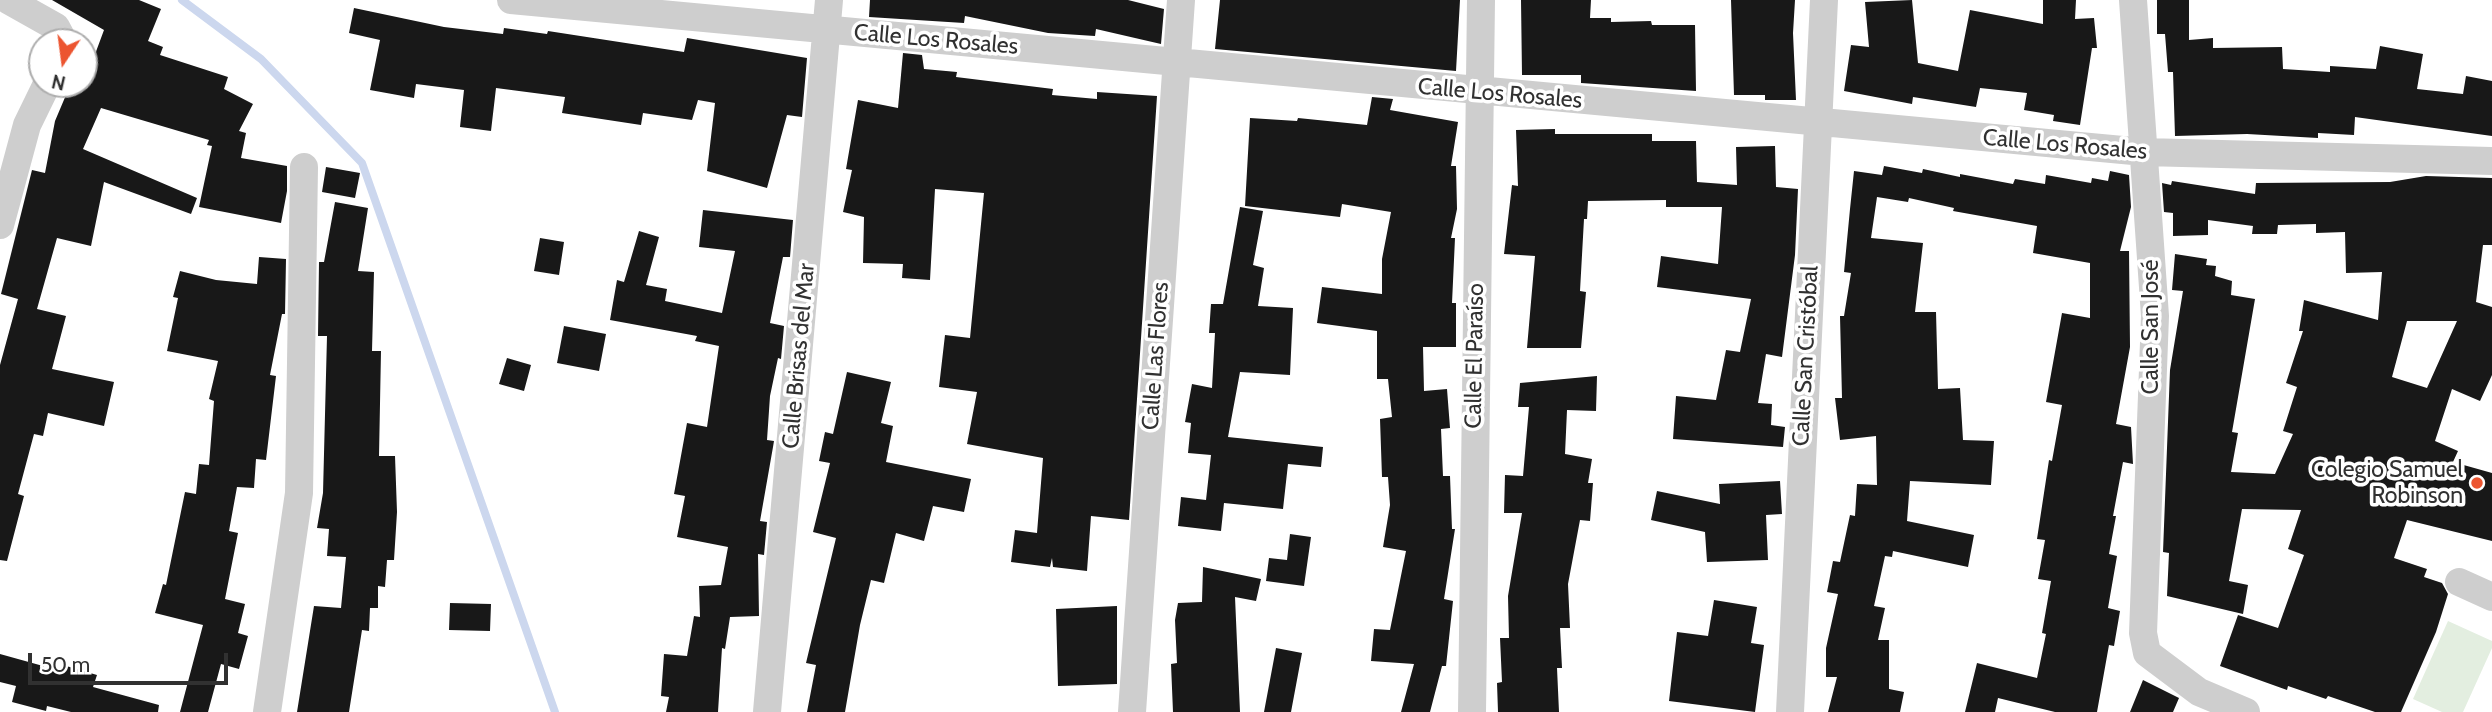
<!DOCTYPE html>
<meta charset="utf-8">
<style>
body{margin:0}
#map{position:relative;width:2492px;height:712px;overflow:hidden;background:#fff;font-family:Cabin,sans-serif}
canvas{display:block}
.north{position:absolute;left:28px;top:28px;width:70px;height:70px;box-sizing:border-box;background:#fff;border:2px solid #adadad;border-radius:50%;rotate:193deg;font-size:19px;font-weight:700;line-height:28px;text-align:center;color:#313131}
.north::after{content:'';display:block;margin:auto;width:24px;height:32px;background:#ec5530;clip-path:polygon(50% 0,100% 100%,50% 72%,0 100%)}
.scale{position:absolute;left:28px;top:653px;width:200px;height:32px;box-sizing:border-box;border:4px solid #313131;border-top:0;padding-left:9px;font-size:21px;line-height:24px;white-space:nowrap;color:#313131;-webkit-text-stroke:5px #fff;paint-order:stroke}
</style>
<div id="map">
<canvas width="2492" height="712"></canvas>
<div class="north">N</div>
<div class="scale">50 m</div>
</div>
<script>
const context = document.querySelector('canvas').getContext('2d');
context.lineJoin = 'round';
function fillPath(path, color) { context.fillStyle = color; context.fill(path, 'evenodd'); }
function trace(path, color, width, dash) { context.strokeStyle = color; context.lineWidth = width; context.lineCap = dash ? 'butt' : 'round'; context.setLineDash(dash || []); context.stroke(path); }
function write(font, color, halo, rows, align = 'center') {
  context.font = font + ' Cabin,sans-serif'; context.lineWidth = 7; context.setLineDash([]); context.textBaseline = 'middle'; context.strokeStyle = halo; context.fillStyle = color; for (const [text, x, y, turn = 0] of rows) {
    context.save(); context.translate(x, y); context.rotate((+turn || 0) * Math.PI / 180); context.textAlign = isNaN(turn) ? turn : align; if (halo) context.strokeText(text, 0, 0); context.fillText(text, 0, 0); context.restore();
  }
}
fillPath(new Path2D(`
 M 2448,621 L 2492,641 L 2492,648 L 2463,712 L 2442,712 L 2413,699 Z`), '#e3eee0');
trace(new Path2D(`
 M 182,0 L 261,59 L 362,163 L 555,712`), '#ccd7ee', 8);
fillPath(new Path2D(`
 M 52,0 L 139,0 L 161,9 L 148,41 L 163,47 L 160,55 L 228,77 L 224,89 L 253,104 L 239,131 L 246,133 L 241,158 L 287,166 L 287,191 L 281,223 L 199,207 L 212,146 L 207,145 L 209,140 L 101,108 L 83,149 L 197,198 L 191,214 L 104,182 L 91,246 L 57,238 L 37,309 L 66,316 L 52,369 L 114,382 L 104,426 L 48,413 L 43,436 L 34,434 L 18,494 L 24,496 L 7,561 L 0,560 L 0,365 L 18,299 L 1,294 L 32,170 L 45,173 L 55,121 L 66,95 L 70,97 L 75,84 L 84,84 L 104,30 Z
 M 870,0 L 1128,0 L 1164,9 L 1161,44 L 1096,29 L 1095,36 L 1048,33 L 965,16 L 964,23 L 869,17 Z
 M 1220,0 L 1460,0 L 1456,71 L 1215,49 Z
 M 1521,0 L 1591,0 L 1590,18 L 1611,18 L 1611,22 L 1651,21 L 1652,25 L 1695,25 L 1696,91 L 1581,83 L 1581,75 L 1522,75 Z
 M 1731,0 L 1795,0 L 1793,33 L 1796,100 L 1765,100 L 1765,95 L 1734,95 Z
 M 1912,0 L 1918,63 L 1958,71 L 1970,10 L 2043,24 L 2043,0 L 2076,0 L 2075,19 L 2094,18 L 2097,48 L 2092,48 L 2080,125 L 2053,121 L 2054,115 L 2024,110 L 2027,93 L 1980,88 L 1976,107 L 1913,97 L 1912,104 L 1844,91 L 1851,45 L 1869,47 L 1865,2 Z
 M 2157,0 L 2189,0 L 2189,40 L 2213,38 L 2213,48 L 2282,47 L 2283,69 L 2330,72 L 2330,66 L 2376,69 L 2380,46 L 2423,54 L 2417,89 L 2463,94 L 2466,76 L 2492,81 L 2492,136 L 2355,117 L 2354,135 L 2318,133 L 2318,138 L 2247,134 L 2175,136 L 2173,72 L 2168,72 L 2165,34 L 2157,34 Z
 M 354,8 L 444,27 L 503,34 L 504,28 L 547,34 L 548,31 L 684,52 L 687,38 L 807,58 L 802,117 L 787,115 L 767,188 L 707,171 L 715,103 L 698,100 L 692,120 L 643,113 L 641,125 L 562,113 L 565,97 L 496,88 L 491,131 L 460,127 L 464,90 L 416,84 L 414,98 L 370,90 L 380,40 L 349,33 Z
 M 903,53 L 922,55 L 924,69 L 957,72 L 956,77 L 1053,89 L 1052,95 L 1097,99 L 1097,92 L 1157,96 L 1129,520 L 1091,516 L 1087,571 L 1053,567 L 1052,558 L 1050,567 L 1011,562 L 1015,530 L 1037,533 L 1043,458 L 967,444 L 977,392 L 939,387 L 945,335 L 970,338 L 984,193 L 935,189 L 930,280 L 902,278 L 903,264 L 863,263 L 864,217 L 843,212 L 852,170 L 846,169 L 858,100 L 898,108 Z
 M 1372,97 L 1393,99 L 1390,110 L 1458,122 L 1451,166 L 1456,166 L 1457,209 L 1451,238 L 1455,238 L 1452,303 L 1456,303 L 1456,347 L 1423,347 L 1424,391 L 1447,389 L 1450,428 L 1441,429 L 1443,476 L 1450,476 L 1452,529 L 1455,529 L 1444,599 L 1453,601 L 1446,666 L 1442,666 L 1430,712 L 1401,712 L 1414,664 L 1371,661 L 1374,629 L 1390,630 L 1406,551 L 1383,547 L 1390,505 L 1388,477 L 1382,477 L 1380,419 L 1392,417 L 1388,379 L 1377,379 L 1377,331 L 1317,323 L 1322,287 L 1382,294 L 1382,259 L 1391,212 L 1342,204 L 1340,217 L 1245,206 L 1250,118 L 1297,121 L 1298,118 L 1367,125 Z
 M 1555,129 L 1555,134 L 1652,134 L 1652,141 L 1696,141 L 1697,182 L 1737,185 L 1736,147 L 1775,146 L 1776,187 L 1798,189 L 1795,255 L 1782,357 L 1766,354 L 1758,403 L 1772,404 L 1771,425 L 1785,427 L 1783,447 L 1673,439 L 1676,396 L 1716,400 L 1726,350 L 1740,352 L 1751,299 L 1657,287 L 1661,256 L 1718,264 L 1722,207 L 1666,207 L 1666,200 L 1588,201 L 1587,219 L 1584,219 L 1580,291 L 1586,292 L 1581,348 L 1527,348 L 1535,256 L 1504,254 L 1512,185 L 1518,186 L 1516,130 Z
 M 1884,166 L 1922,173 L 1923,169 L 1960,177 L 1960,174 L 2013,184 L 2015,179 L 2045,184 L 2046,175 L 2091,183 L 2092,178 L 2108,181 L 2110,171 L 2129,175 L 2131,207 L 2120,251 L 2129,251 L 2130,347 L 2116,424 L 2131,427 L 2133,464 L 2123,462 L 2113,516 L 2116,516 L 2109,554 L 2117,556 L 2108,608 L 2120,611 L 2114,646 L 2109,645 L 2097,712 L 2055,712 L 1998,698 L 1995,712 L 1965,712 L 1977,663 L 2037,678 L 2046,634 L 2042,633 L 2051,581 L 2038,579 L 2045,540 L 2037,539 L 2049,460 L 2052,461 L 2062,405 L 2046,402 L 2062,313 L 2090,318 L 2090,263 L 2033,253 L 2037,226 L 1953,211 L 1954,208 L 1909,198 L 1908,202 L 1877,197 L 1871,238 L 1923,243 L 1915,312 L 1936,312 L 1938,389 L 1960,388 L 1963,440 L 1994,441 L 1991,485 L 1910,481 L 1907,521 L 1974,535 L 1968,567 L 1893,551 L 1892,557 L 1885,556 L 1874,606 L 1885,608 L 1878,640 L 1889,640 L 1889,689 L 1904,692 L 1900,712 L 1828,712 L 1837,677 L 1826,677 L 1826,648 L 1838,594 L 1827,592 L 1833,561 L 1840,562 L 1850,515 L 1855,516 L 1857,484 L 1877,485 L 1876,436 L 1840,440 L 1835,398 L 1842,398 L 1840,316 L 1844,316 L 1851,273 L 1844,272 L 1850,209 L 1854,171 L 1882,175 Z
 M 326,167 L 360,173 L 355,198 L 322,192 Z
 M 2426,176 L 2492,178 L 2492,245 L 2483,245 L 2476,302 L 2492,307 L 2492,375 L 2480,401 L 2452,389 L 2435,441 L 2458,451 L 2453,462 L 2492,473 L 2492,541 L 2407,520 L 2394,558 L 2427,569 L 2424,577 L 2442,583 L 2448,594 L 2436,632 L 2401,712 L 2375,712 L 2328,696 L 2326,699 L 2288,686 L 2287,690 L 2220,666 L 2238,615 L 2278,628 L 2304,555 L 2288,549 L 2301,510 L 2242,509 L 2229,581 L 2248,585 L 2243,614 L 2167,596 L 2169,553 L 2163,552 L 2170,370 L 2183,291 L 2172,290 L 2175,254 L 2207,259 L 2206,265 L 2216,266 L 2215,276 L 2232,281 L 2231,295 L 2255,299 L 2232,432 L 2238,433 L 2231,472 L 2275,474 L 2293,434 L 2283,431 L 2297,387 L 2286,383 L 2303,331 L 2299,331 L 2304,300 L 2378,320 L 2382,272 L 2346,273 L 2345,232 L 2316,233 L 2316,224 L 2278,225 L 2277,234 L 2252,234 L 2253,226 L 2208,220 L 2208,235 L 2173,236 L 2173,213 L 2164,212 L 2162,183 L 2171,185 L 2172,181 L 2255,194 L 2256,183 L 2390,182 ZM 2407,321 L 2457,321 L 2427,388 L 2392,377 Z
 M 335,202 L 368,208 L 358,271 L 374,272 L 372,351 L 381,351 L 379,456 L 395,456 L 397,512 L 394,560 L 387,560 L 385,587 L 378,586 L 378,608 L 370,608 L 369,631 L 362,630 L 349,712 L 297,712 L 314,606 L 341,608 L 346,557 L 327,556 L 329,529 L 317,528 L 323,493 L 327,336 L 318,336 L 319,262 L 324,262 Z
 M 1240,207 L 1263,211 L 1253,265 L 1264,268 L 1258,306 L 1293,308 L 1290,375 L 1240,372 L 1228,437 L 1323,447 L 1321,467 L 1288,464 L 1283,509 L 1224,503 L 1221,531 L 1178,526 L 1181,497 L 1206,500 L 1211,455 L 1188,453 L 1191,423 L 1185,422 L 1192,384 L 1212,388 L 1215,333 L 1209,333 L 1211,304 L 1223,304 Z
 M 703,210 L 793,220 L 790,257 L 783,257 L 770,323 L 784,326 L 781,359 L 778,358 L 770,396 L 767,440 L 774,441 L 773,447 L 760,521 L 767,522 L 764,555 L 758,554 L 759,616 L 730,617 L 725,649 L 722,648 L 718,712 L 666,712 L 669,697 L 661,696 L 664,654 L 687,656 L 694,616 L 700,617 L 699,586 L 721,585 L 728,547 L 677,537 L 685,496 L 674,494 L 687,423 L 707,427 L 719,346 L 695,341 L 697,336 L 610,320 L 617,280 L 624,282 L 639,231 L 659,237 L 646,285 L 667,289 L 665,301 L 722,313 L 735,251 L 699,247 Z
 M 540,238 L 564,242 L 559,275 L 534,271 Z
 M 259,257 L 286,259 L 285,314 L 282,314 L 270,375 L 276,376 L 266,460 L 256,459 L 254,488 L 237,487 L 229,531 L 238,533 L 225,599 L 245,604 L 238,633 L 248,636 L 239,669 L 221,664 L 208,712 L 180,712 L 203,625 L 155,613 L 163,584 L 166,585 L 185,492 L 196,494 L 199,464 L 209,465 L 214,401 L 209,399 L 218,361 L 167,351 L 178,298 L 173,297 L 180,271 L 216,280 L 257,284 Z
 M 564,326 L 606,334 L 599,371 L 557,363 Z
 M 507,358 L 531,365 L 524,391 L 499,384 Z
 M 847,372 L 891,382 L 881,423 L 893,426 L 886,462 L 971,479 L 964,512 L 933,506 L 924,541 L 896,533 L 884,583 L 871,580 L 860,625 L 845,712 L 807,712 L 816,665 L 806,663 L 836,538 L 813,532 L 830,463 L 819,461 L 825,432 L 833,434 Z
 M 1597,376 L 1596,411 L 1567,410 L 1565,454 L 1592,459 L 1588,483 L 1593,483 L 1590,521 L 1580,520 L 1568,584 L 1570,628 L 1560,628 L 1562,668 L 1557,668 L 1559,712 L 1498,712 L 1497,683 L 1502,682 L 1500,638 L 1509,638 L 1508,596 L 1522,513 L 1504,513 L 1505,475 L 1523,476 L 1529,407 L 1518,407 L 1520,383 Z
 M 1780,481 L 1782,514 L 1766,515 L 1768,560 L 1707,562 L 1705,532 L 1651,520 L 1657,491 L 1720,504 L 1719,484 Z
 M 1290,534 L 1311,537 L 1304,586 L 1266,581 L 1269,558 L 1287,560 Z
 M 1203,567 L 1261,579 L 1256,601 L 1235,597 L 1240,712 L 1173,712 L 1171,664 L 1177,663 L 1175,620 L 1178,603 L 1202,602 Z
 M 1714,600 L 1757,607 L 1751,643 L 1764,645 L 1755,712 L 1669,701 L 1677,632 L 1708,636 Z
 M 450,603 L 491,604 L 490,631 L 449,630 Z
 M 1117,606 L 1117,684 L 1058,686 L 1056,609 Z
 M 1276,648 L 1302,653 L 1291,712 L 1264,712 Z
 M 0,654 L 61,671 L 63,665 L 97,675 L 93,687 L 159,705 L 158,712 L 71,712 L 47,706 L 46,711 L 12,702 L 16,686 L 0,682 Z
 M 2143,680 L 2179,698 L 2173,712 L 2130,712 Z`), '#181818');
trace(new Path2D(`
 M 8,0 L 56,27 L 64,42
 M 511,0 L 2144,152 L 2492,161
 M 2133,0 L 2155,316 L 2143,633 L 2147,653 L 2199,692 L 2246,712
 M 0,225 L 27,125 L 47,84
 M 2459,582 L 2492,597
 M 267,712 L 299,493 L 304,167
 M 767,712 L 829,0
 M 1132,712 L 1181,0
 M 1472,712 L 1481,0
 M 1790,712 L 1824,0`), '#cecece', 28);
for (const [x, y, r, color] of [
 [2477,483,7,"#ec5530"]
]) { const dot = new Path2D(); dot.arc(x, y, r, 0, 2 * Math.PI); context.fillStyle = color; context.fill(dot); trace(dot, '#fff', 2.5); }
write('23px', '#313131', '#fff', [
 ["Calle Los Rosales",936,40,5],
 ["Calle Los Rosales",1500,94,5],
 ["Calle Los Rosales",2065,145,5],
 ["Calle San José",2151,327,-90],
 ["Calle Brisas del Mar",799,356,-85],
 ["Calle Las Flores",1156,356,-86],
 ["Calle El Paraíso",1475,356,-89],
 ["Calle San Cristóbal",1806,356,-87]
]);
write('23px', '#313131', '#fff', [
 ["Colegio Samuel",2463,470],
 ["Robinson",2463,496]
], 'right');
</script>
